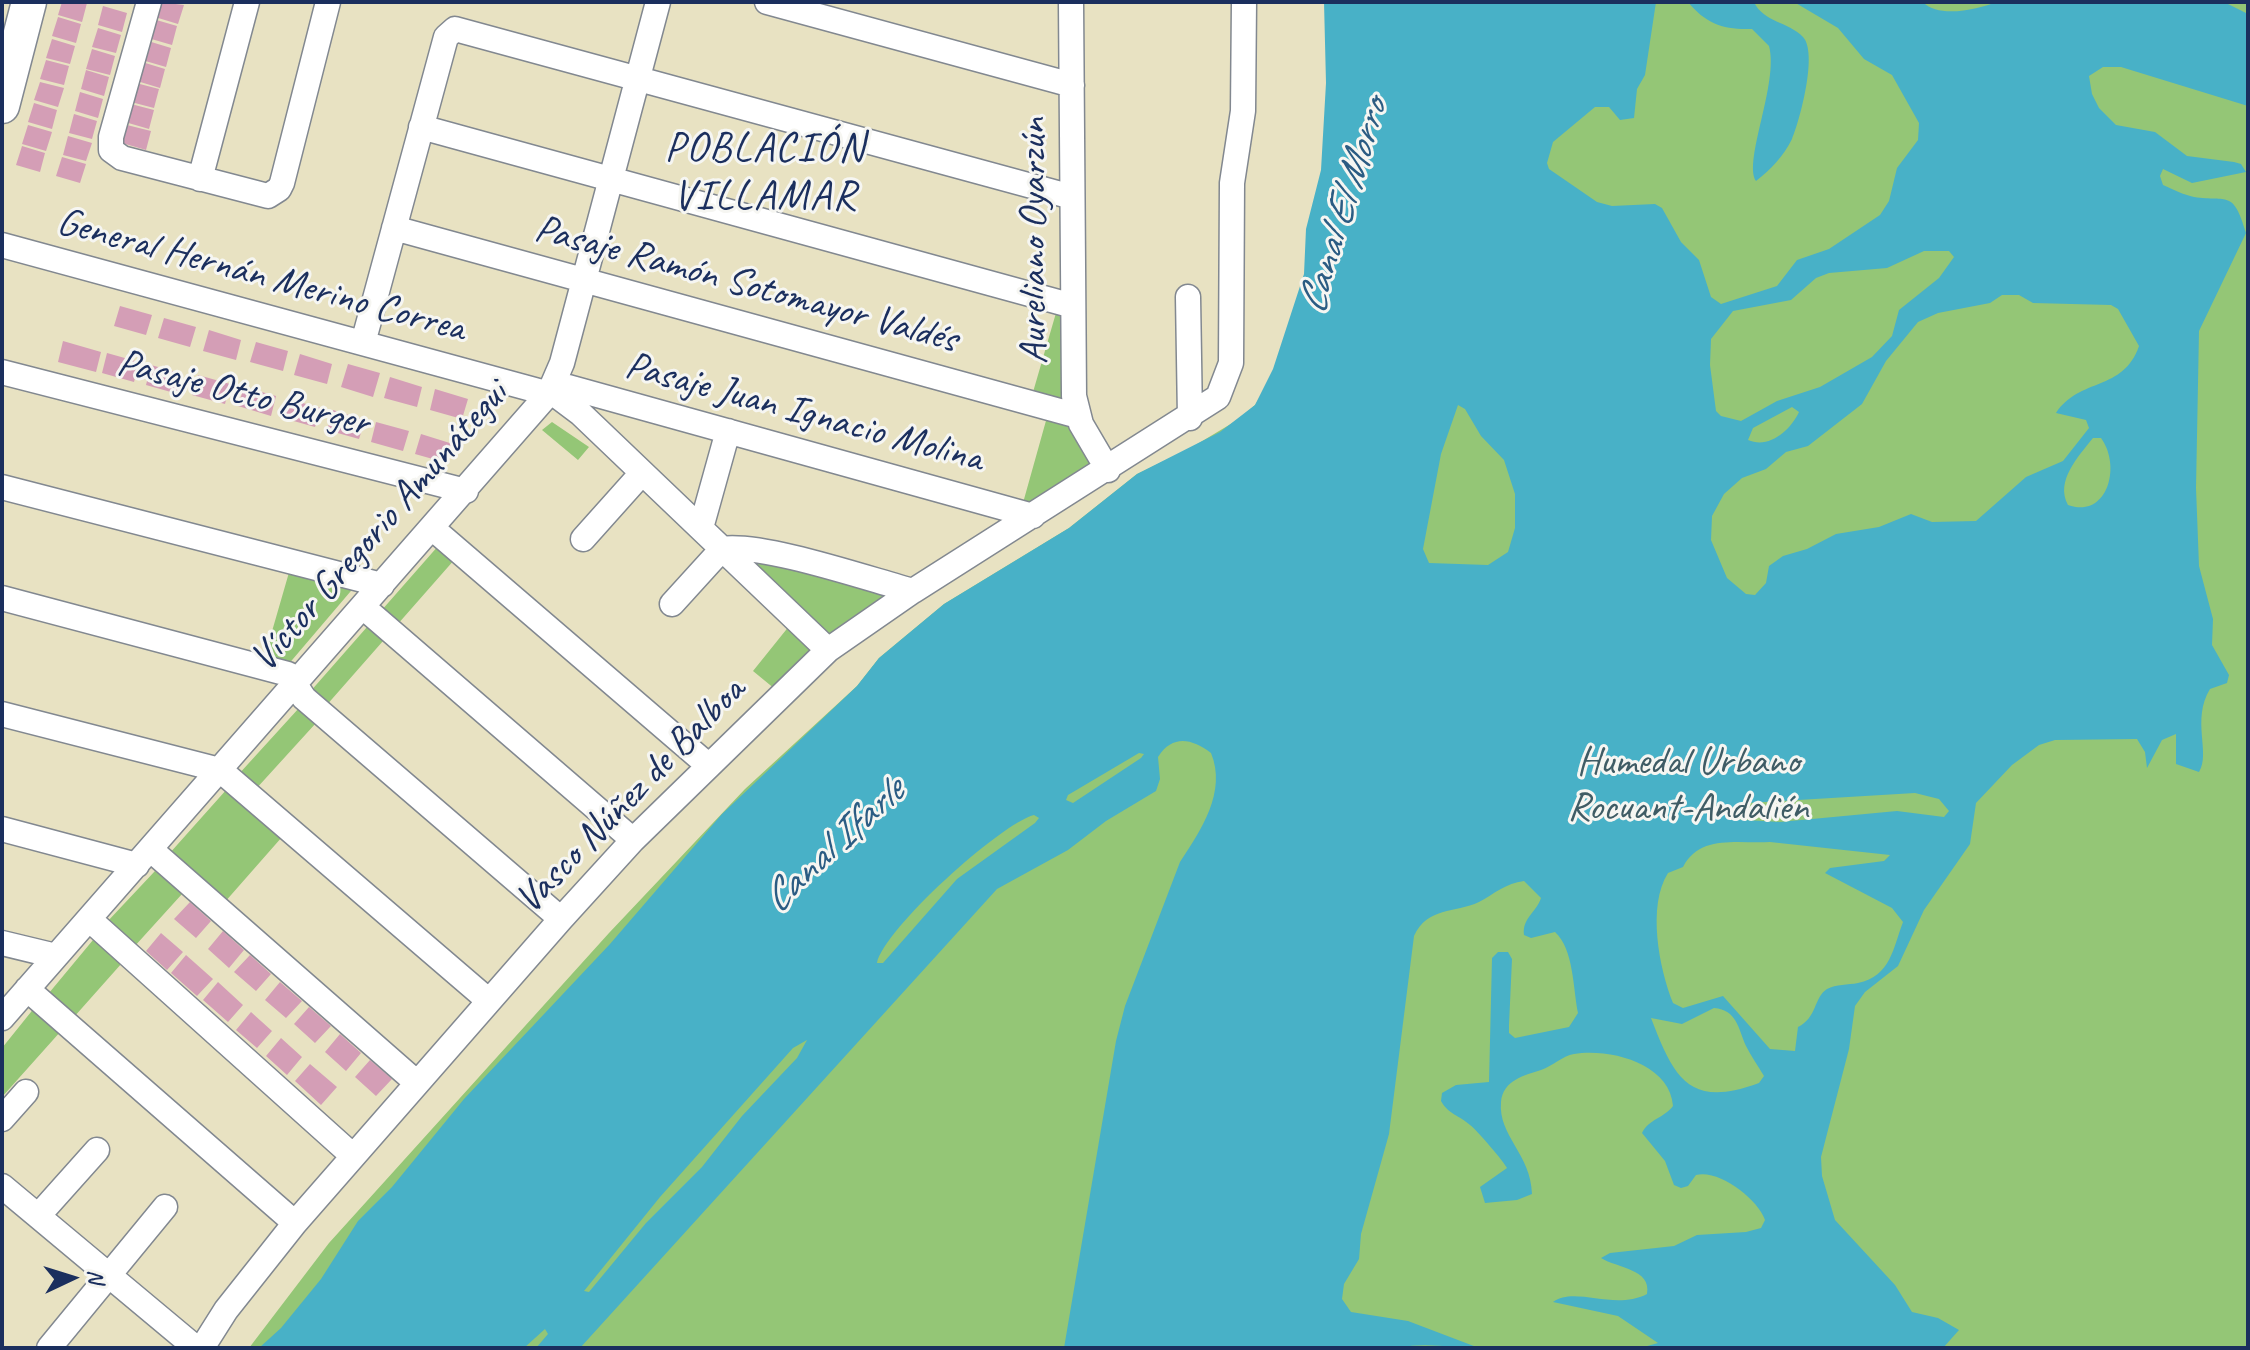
<!DOCTYPE html>
<meta charset="utf-8">
<style>
body{margin:0}
#map{position:relative;width:2250px;height:1350px;overflow:hidden;background:#e8e2c2;font-family:Caveat,sans-serif}
canvas{display:block}
.frame{position:absolute;inset:0;border:4px solid #1b2f5e;pointer-events:none}
.north{position:absolute;left:32px;top:1238px;width:80px;height:80px;-webkit-text-stroke:6px #f6f6f2;paint-order:stroke;rotate:86deg;font-size:22px;font-weight:700;line-height:32px;text-align:center;color:#1b2f5e}
.north::after{content:'';display:block;margin:auto;width:28px;height:36px;background:#1b2f5e;clip-path:polygon(50% 0,100% 100%,50% 72%,0 100%)}
</style>
<div id="map">
<canvas width="2250" height="1350"></canvas>
<div class="frame"></div>
<div class="north">N</div>
</div>
<script>
const context = document.querySelector('canvas').getContext('2d');
context.lineJoin = 'round';
function fillPath(path, color) { context.fillStyle = color; context.fill(path, 'evenodd'); }
function trace(path, color, width, dash) { context.strokeStyle = color; context.lineWidth = width; context.lineCap = dash ? 'butt' : 'round'; context.setLineDash(dash || []); context.stroke(path); }
function write(font, color, halo, rows, align = 'center') {
  context.font = font + ' Caveat,sans-serif'; context.lineWidth = 6; context.setLineDash([]); context.textBaseline = 'middle'; context.strokeStyle = halo; context.fillStyle = color; for (const [text, x, y, turn = 0] of rows) {
    context.save(); context.translate(x, y); context.rotate((+turn || 0) * Math.PI / 180); context.textAlign = isNaN(turn) ? turn : align; if (halo) context.strokeText(text, 0, 0); context.fillText(text, 0, 0); context.restore();
  }
}
fillPath(new Path2D(`
 M 1333,2 L 2248,2 L 2248,1348 L 249,1348 L 329,1243 L 609,933 L 745,789 L 857,686 L 879,658 L 944,604 L 1069,528 L 1137,474 L 1189,449 L 1239,419 L 1255,405 L 1266,387 L 1264,420 L 1308,278 L 1332,132 Z
 M 1058,306 L 1070,309 L 1071,403 L 1031,399 Z
 M 1049,410 L 1076,418 L 1106,470 L 1021,510 Z
 M 552,422 L 589,447 L 578,460 L 542,430 Z
 M 439,545 L 455,559 L 397,625 L 381,611 Z
 M 738,549 L 909,592 L 829,648 Z
 M 290,569 L 356,585 L 287,666 L 264,659 Z
 M 794,620 L 826,650 L 781,694 L 753,671 Z
 M 367,627 L 383,641 L 325,707 L 309,693 Z
 M 299,708 L 316,723 L 255,790 L 238,775 Z
 M 227,789 L 282,837 L 224,903 L 169,854 Z
 M 155,871 L 182,894 L 134,947 L 107,922 Z
 M 93,940 L 122,963 L 74,1017 L 49,993 Z
 M 35,1007 L 61,1031 L 2,1097 L 2,1048 Z`), '#94c676');
fillPath(new Path2D(`
 M 1324,2 L 1656,2 L 1645,75 L 1637,89 L 1634,118 L 1620,120 L 1609,107 L 1595,107 L 1553,142 L 1547,163 L 1549,169 L 1597,202 L 1612,206 L 1655,204 L 1662,208 L 1681,242 L 1699,260 L 1711,297 L 1721,304 L 1777,286 L 1797,260 L 1829,249 L 1880,215 L 1889,201 L 1897,168 L 1918,140 L 1919,123 L 1892,75 L 1864,59 L 1838,28 L 1794,2 L 1923,2 C 1939,19 1978,9 1997,2 L 2224,2 L 2248,14 L 2248,106 L 2121,67 L 2103,67 L 2089,76 L 2092,94 L 2099,108 L 2116,125 L 2155,132 L 2187,156 L 2234,162 L 2241,164 L 2246,172 L 2192,183 L 2163,169 L 2160,176 L 2163,185 C 2172,189 2184,195 2194,197 C 2228,202 2233,189 2246,233 L 2199,331 L 2196,488 L 2199,566 L 2213,619 L 2212,645 L 2229,675 L 2227,683 L 2210,689 C 2191,720 2211,753 2199,772 L 2176,764 L 2176,734 L 2162,740 L 2147,768 L 2145,752 L 2137,739 L 2055,740 L 2039,745 L 2012,765 L 1976,803 L 1970,844 L 1924,910 L 1898,966 L 1865,992 L 1855,1006 L 1849,1049 L 1821,1157 L 1822,1176 L 1835,1220 L 1895,1285 L 1912,1312 L 1938,1318 L 1959,1330 L 1943,1348 L 1640,1348 L 1658,1343 L 1618,1316 L 1553,1302 C 1575,1286 1614,1311 1647,1294 C 1652,1269 1617,1268 1601,1258 L 1610,1253 L 1674,1246 L 1697,1235 L 1746,1232 L 1761,1228 L 1765,1220 C 1758,1199 1719,1169 1696,1175 L 1688,1186 L 1681,1188 L 1674,1185 L 1665,1161 L 1642,1133 C 1649,1119 1664,1118 1673,1106 C 1670,1063 1609,1048 1574,1054 C 1562,1056 1553,1066 1541,1070 C 1525,1075 1503,1080 1501,1102 C 1498,1136 1531,1154 1532,1194 L 1517,1200 L 1485,1203 L 1480,1187 L 1507,1168 C 1505,1163 1476,1129 1470,1125 C 1459,1115 1449,1115 1441,1101 L 1442,1093 L 1456,1085 L 1489,1082 L 1492,958 L 1498,952 L 1508,952 L 1512,959 L 1509,1025 L 1509,1033 L 1515,1038 L 1569,1027 L 1578,1013 C 1573,989 1574,949 1555,932 L 1531,938 L 1524,935 C 1522,918 1536,913 1541,898 L 1524,881 C 1506,883 1494,894 1479,902 C 1455,913 1427,907 1414,936 L 1389,1134 L 1361,1234 L 1359,1259 L 1344,1284 L 1342,1299 L 1351,1312 L 1408,1321 L 1479,1348 C 1453,1348 1424,1342 1399,1348 L 1064,1348 L 1116,1041 L 1125,1006 L 1180,862 C 1201,830 1227,792 1211,753 C 1192,739 1173,734 1158,757 L 1160,779 L 1156,791 L 1106,821 L 1068,850 L 997,889 L 580,1348 L 536,1348 L 548,1334 L 545,1329 L 524,1348 L 259,1348 L 281,1328 L 321,1279 L 358,1221 L 392,1187 L 464,1099 L 610,944 L 722,814 L 857,686 L 879,658 L 944,604 L 1069,528 L 1137,474 L 1220,432 L 1255,405 L 1273,369 L 1304,274 L 1306,229 L 1321,170 L 1326,83 ZM 1924,251 L 1949,251 L 1954,257 L 1939,278 L 1899,310 L 1892,336 L 1872,357 L 1820,387 L 1777,401 L 1741,421 L 1721,416 L 1716,411 L 1710,365 L 1711,339 L 1733,311 L 1791,300 L 1816,278 L 1829,273 L 1887,268 ZM 2002,295 L 2019,295 L 2033,303 L 2111,305 L 2118,309 L 2139,346 C 2123,392 2080,377 2056,413 L 2086,420 L 2089,428 L 2063,461 L 2026,477 L 1976,521 L 1932,522 L 1911,514 L 1879,527 L 1836,534 L 1807,549 L 1783,556 L 1769,566 L 1766,583 L 1755,595 L 1746,594 L 1727,578 L 1711,540 L 1712,516 L 1724,494 L 1742,478 L 1766,469 L 1786,452 L 1808,446 L 1862,404 L 1886,361 L 1918,322 L 1938,313 L 1990,303 ZM 1458,405 L 1465,409 L 1481,436 L 1504,460 L 1515,494 L 1515,528 L 1508,552 L 1488,565 L 1429,563 L 1423,549 L 1441,454 ZM 1792,407 L 1799,412 C 1790,431 1769,449 1748,440 L 1753,428 ZM 2093,438 L 2101,438 C 2122,467 2107,519 2068,505 C 2055,481 2078,457 2093,438 ZM 1139,753 L 1144,754 L 1141,758 L 1073,803 L 1066,800 L 1068,795 ZM 1915,793 L 1939,799 L 1949,811 L 1944,817 L 1897,811 L 1780,822 L 1728,819 L 1733,809 L 1748,803 ZM 1034,815 L 1039,818 L 1035,823 L 957,879 L 883,963 L 877,963 C 884,929 1000,824 1034,815 ZM 1770,842 L 1890,855 L 1884,861 L 1830,868 L 1825,873 L 1892,908 L 1903,922 C 1893,948 1891,976 1858,983 C 1848,985 1836,984 1827,989 C 1814,997 1817,1018 1798,1027 L 1795,1051 L 1770,1049 L 1723,996 L 1683,1008 L 1673,1003 C 1659,968 1647,906 1668,873 L 1683,867 C 1700,834 1738,844 1770,842 ZM 1714,1008 C 1737,1010 1738,1028 1746,1046 C 1751,1056 1758,1066 1764,1076 L 1759,1083 C 1689,1109 1674,1078 1651,1018 L 1682,1024 ZM 807,1040 L 797,1058 L 742,1116 L 702,1167 L 646,1223 L 589,1292 L 584,1291 L 660,1197 L 793,1048 Z
 M 1688,2 L 1754,2 C 1763,22 1789,22 1803,37 C 1818,53 1800,120 1792,139 C 1783,157 1771,169 1756,181 C 1743,161 1779,83 1769,46 L 1752,29 C 1724,30 1706,24 1688,2 Z`), '#48b1c7');
fillPath(new Path2D(`
 M 62,2 L 87,3 L 82,22 L 58,15 Z
 M 159,2 L 184,5 L 178,24 L 155,17 Z
 M 103,6 L 127,13 L 122,32 L 98,25 Z
 M 58,17 L 81,24 L 76,43 L 52,36 Z
 M 153,19 L 177,26 L 172,45 L 148,38 Z
 M 98,28 L 121,35 L 116,53 L 92,47 Z
 M 52,39 L 75,46 L 70,64 L 46,58 Z
 M 148,41 L 171,48 L 166,67 L 142,60 Z
 M 92,49 L 115,56 L 110,75 L 86,69 Z
 M 46,60 L 69,66 L 64,85 L 40,79 Z
 M 142,62 L 165,69 L 160,88 L 137,81 Z
 M 86,70 L 109,77 L 104,96 L 81,89 Z
 M 40,82 L 64,88 L 58,107 L 34,100 Z
 M 136,83 L 159,89 L 154,108 L 131,102 Z
 M 80,92 L 103,99 L 98,118 L 75,111 Z
 M 34,103 L 57,110 L 52,129 L 28,122 Z
 M 131,104 L 154,110 L 149,129 L 125,122 Z
 M 74,114 L 97,121 L 92,139 L 69,133 Z
 M 28,125 L 52,132 L 46,151 L 22,144 Z
 M 127,125 L 151,131 L 146,150 L 122,143 Z
 M 68,136 L 92,143 L 86,161 L 63,155 Z
 M 22,146 L 45,153 L 40,172 L 16,165 Z
 M 62,157 L 86,164 L 80,183 L 56,176 Z
 M 120,306 L 152,315 L 146,335 L 114,326 Z
 M 164,318 L 196,327 L 190,347 L 158,338 Z
 M 209,330 L 241,340 L 236,360 L 203,351 Z
 M 63,341 L 101,352 L 96,372 L 58,362 Z
 M 256,342 L 288,351 L 283,371 L 250,362 Z
 M 107,353 L 139,362 L 134,382 L 102,373 Z
 M 300,354 L 332,364 L 327,384 L 294,375 Z
 M 348,364 L 380,373 L 373,397 L 341,387 Z
 M 151,365 L 183,374 L 178,394 L 146,385 Z
 M 198,375 L 230,384 L 225,404 L 192,395 Z
 M 390,377 L 422,387 L 417,407 L 384,398 Z
 M 244,387 L 276,396 L 271,416 L 238,406 Z
 M 435,389 L 468,399 L 462,419 L 430,410 Z
 M 288,399 L 321,408 L 315,427 L 283,418 Z
 M 333,410 L 365,420 L 359,439 L 327,430 Z
 M 376,422 L 409,431 L 403,451 L 371,442 Z
 M 421,434 L 453,444 L 447,463 L 415,454 Z
 M 190,902 L 211,921 L 196,938 L 174,919 Z
 M 223,931 L 244,950 L 229,968 L 208,949 Z
 M 161,933 L 183,952 L 167,970 L 146,951 Z
 M 186,955 L 213,979 L 197,996 L 171,973 Z
 M 250,955 L 271,974 L 256,991 L 234,972 Z
 M 218,982 L 243,1005 L 228,1022 L 203,1000 Z
 M 280,982 L 302,1001 L 286,1018 L 265,1000 Z
 M 309,1007 L 331,1026 L 315,1043 L 294,1024 Z
 M 251,1012 L 272,1031 L 257,1048 L 236,1030 Z
 M 340,1034 L 361,1053 L 346,1071 L 325,1052 Z
 M 281,1038 L 302,1057 L 287,1075 L 266,1056 Z
 M 370,1060 L 392,1079 L 376,1096 L 355,1077 Z
 M 310,1064 L 337,1087 L 321,1105 L 295,1081 Z`), '#d49eb6');
const street = new Path2D(`
 M 149,2 L 111,137 L 111,150 L 122,158 L 268,196 L 279,189 L 282,183 L 328,2
 M 767,2 L 1072,85
 M 1071,2 L 1074,396 L 1081,424 L 1108,470
 M 421,127 L 1073,306
 M 200,179 L 247,2
 M 394,228 L 1078,416
 M 2,245 L 557,396 L 581,414 L 828,650
 M 1188,297 L 1190,418
 M 363,343 L 446,37 L 455,29 L 1072,197
 M 2,372 L 466,491
 M 554,383 L 1033,516
 M 2,487 L 382,585
 M 432,528 L 709,766
 M 701,528 L 728,431
 M 583,539 L 642,473
 M 2,598 L 288,674 L 304,698 L 561,919
 M 672,604 L 722,549 C 764,543 868,579 913,591
 M 363,607 L 633,840
 M 2,714 L 220,770 L 489,1001
 M 2,829 L 137,865
 M 150,849 L 417,1083
 M 89,919 L 353,1156
 M 2,943 L 56,956
 M 27,989 L 295,1223
 M 2,1018 L 549,393 L 562,363 L 658,2
 M 2,1119 L 26,1092
 M 2,1186 L 196,1348
 M 38,1216 L 97,1150
 M 49,1348 L 165,1207
 M 202,1348 L 226,1310 L 295,1223 L 561,919 L 633,840 L 828,650 L 913,591 L 1218,397 L 1231,363 L 1232,183 L 1243,111 L 1244,2`);
const secondary = new Path2D(`
 M 2,106 L 29,2`);
trace(street, '#828890', 27);
trace(secondary, '#828890', 37);
trace(street, '#fff', 24);
trace(secondary, '#fff', 34);
write('40px', '#1b2f5e', '#f6f6f2', [
 ["Aureliano Oyarzún",1035,241,-90],
 ["General Hernán Merino Correa",261,276,15],
 ["Pasaje Ramón Sotomayor Valdés",746,285,15],
 ["Pasaje Otto Burger",243,394,14],
 ["Pasaje Juan Ignacio Molina",804,413,15],
 ["Víctor Gregorio Amunátegui",380,527,-49],
 ["Vasco Núñez de Balboa",631,796,-46]
]);
write('40px', '#3f5c65', '#f6f6f2', [
 ["Humedal Urbano",1688,763],
 ["Rocuant-Andalién",1688,809]
]);
context.letterSpacing = '2px';
write('42px', '#1b2f5e', '#f6f6f2', [
 ["POBLACIÓN",765,149],
 ["VILLAMAR",765,197]
]);
context.letterSpacing = '0px';
write('italic 42px', '#2b5c83', '#f6f6f2', [
 ["Canal El Morro",1344,207,-73],
 ["Canal Ifarle",834,846,-43]
]);
</script>
